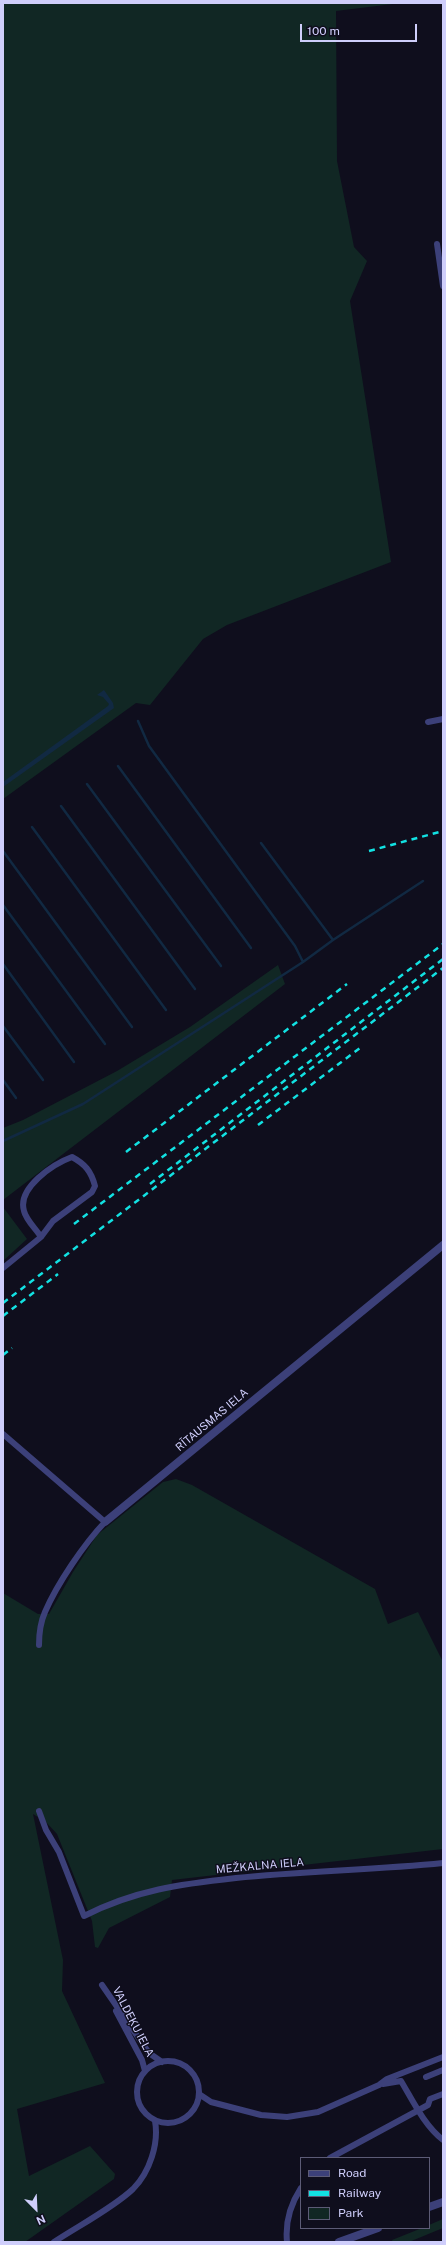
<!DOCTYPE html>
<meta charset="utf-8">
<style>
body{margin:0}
#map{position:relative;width:446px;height:2245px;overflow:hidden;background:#0f0e1d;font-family:"Public Sans",sans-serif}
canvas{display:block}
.frame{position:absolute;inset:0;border:4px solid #cfcefb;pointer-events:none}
.legend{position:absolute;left:300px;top:2157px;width:130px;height:72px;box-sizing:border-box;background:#0f0e1d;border:1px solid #5c5b76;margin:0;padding:5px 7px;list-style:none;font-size:12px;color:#cfcefb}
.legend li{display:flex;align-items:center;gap:8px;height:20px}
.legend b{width:20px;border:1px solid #5c5b76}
.north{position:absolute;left:16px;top:2189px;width:40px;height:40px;-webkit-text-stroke:3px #0f0e1d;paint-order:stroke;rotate:156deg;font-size:11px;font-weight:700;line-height:16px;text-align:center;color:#cfcefb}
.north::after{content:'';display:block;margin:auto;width:14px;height:18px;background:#cfcefb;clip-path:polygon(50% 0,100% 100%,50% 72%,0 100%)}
.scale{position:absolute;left:300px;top:24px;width:117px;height:18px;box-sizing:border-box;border:2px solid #cfcefb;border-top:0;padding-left:5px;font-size:12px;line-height:14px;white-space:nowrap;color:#cfcefb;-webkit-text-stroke:3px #0f0e1d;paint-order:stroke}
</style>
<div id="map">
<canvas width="446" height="2245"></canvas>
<div class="frame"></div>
<ul class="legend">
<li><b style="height:5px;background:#3c4079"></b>Road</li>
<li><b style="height:5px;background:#12e1e2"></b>Railway</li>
<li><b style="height:11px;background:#112724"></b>Park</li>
</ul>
<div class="north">N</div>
<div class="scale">100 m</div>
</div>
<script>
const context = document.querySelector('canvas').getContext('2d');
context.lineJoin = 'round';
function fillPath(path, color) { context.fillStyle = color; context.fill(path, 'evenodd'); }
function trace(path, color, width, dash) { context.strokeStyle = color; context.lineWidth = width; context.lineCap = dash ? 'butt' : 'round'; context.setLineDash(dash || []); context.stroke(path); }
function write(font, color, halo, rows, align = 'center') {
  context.font = font + ' "Public Sans",sans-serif'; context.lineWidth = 3; context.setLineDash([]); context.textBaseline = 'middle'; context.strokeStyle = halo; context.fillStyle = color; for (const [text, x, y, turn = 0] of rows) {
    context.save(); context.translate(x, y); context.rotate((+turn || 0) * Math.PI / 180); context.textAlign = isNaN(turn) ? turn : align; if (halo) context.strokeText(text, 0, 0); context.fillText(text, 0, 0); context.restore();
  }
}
fillPath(new Path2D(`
 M 3,3 L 401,3 L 336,11 L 337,161 L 354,247 L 367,261 L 350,301 L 391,562 L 227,625 L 203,639 L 150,705 L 136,703 L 3,799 Z
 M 278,965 L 285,984 L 3,1200 L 3,1128 L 23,1120 L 117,1071 L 190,1027 Z
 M 3,1207 L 27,1239 L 3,1261 Z
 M 176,1479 L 192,1485 L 375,1589 L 388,1624 L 418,1612 L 443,1662 L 443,1849 L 172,1880 L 170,1897 L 109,1928 L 98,1948 L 95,1947 L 92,1921 L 57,1834 L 46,1822 L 33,1814 L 63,1960 L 62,1991 L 105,2083 L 17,2109 L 29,2176 L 90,2146 L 115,2174 L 114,2179 L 25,2242 L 3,2242 L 3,1593 L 38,1614 L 49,1614 L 73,1572 L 97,1535 L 163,1482 Z
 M 443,2219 L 443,2228 L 409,2242 L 393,2242 L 392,2240 L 422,2228 L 429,2228 L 429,2225 Z`), '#112724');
fillPath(new Path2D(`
 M 104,690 L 113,703 L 114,708 L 3,787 L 3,782 L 108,706 L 109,704 L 103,697 L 97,695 Z`), '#112942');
trace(new Path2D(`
 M 138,721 L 149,746 L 295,946 L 303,962
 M 118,766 L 251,948
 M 87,784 L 221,966
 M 61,806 L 195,989
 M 32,827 L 166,1010
 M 261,843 L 333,940
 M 3,851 L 132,1027
 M 3,905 L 105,1044
 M 3,964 L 74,1062
 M 3,1026 L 43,1080
 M 3,1080 L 16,1098
 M 3,1141 L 83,1104 L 303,962 L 333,940 L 423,881`), '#112942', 2.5);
trace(new Path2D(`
 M 437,244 L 443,286
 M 428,722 L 443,719
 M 3,1268 L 41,1237 L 53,1221 L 92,1192 L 95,1186 C 91,1171 85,1164 72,1157 C 53,1164 17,1188 24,1211 C 26,1220 36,1229 41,1237
 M 3,1434 L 105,1522 C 84,1544 57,1584 45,1612 C 41,1621 39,1635 39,1645
 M 39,1811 L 46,1830 L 59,1852 L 84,1916 C 135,1890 181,1884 236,1878 C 305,1871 374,1870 443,1863
 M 102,1985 L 149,2053 L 162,2062
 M 116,2011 L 142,2060 L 145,2071
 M137 2092a31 31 0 1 1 62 0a31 31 0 1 1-62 0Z
 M 426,2077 L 443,2070
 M 383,2084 L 401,2081 C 413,2101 424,2125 443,2140
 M 199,2094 L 211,2102 L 261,2115 L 287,2117 L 318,2112 L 379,2085 L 387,2079 L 443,2057
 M 330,2158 L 428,2105 L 430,2099 L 443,2094
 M 54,2242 C 78,2226 113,2208 133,2189 C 150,2172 159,2143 155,2121
 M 287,2242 C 285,2222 290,2205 301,2188`), '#3c4079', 6);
trace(new Path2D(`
 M 105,1522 L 443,1245
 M 429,2207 L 443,2202
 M 339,2242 L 378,2228`), '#3c4079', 8);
trace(new Path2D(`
 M 369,851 L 443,831
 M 258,1125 L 360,1048
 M 126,1152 L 347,984
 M 150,1184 L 443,959
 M 74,1224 L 443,944
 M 3,1303 L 443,968
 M 3,1316 L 58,1274
 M 3,1355 L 12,1348`), '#12e1e2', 2.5, [6, 5]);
write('11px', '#cfcefb', '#0f0e1d', [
 ["RĪTAUSMAS IELA",212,1420,-40],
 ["MEŽKALNA IELA",260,1866,-5],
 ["VALDEĶU IELA",133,2022,63]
]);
</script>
